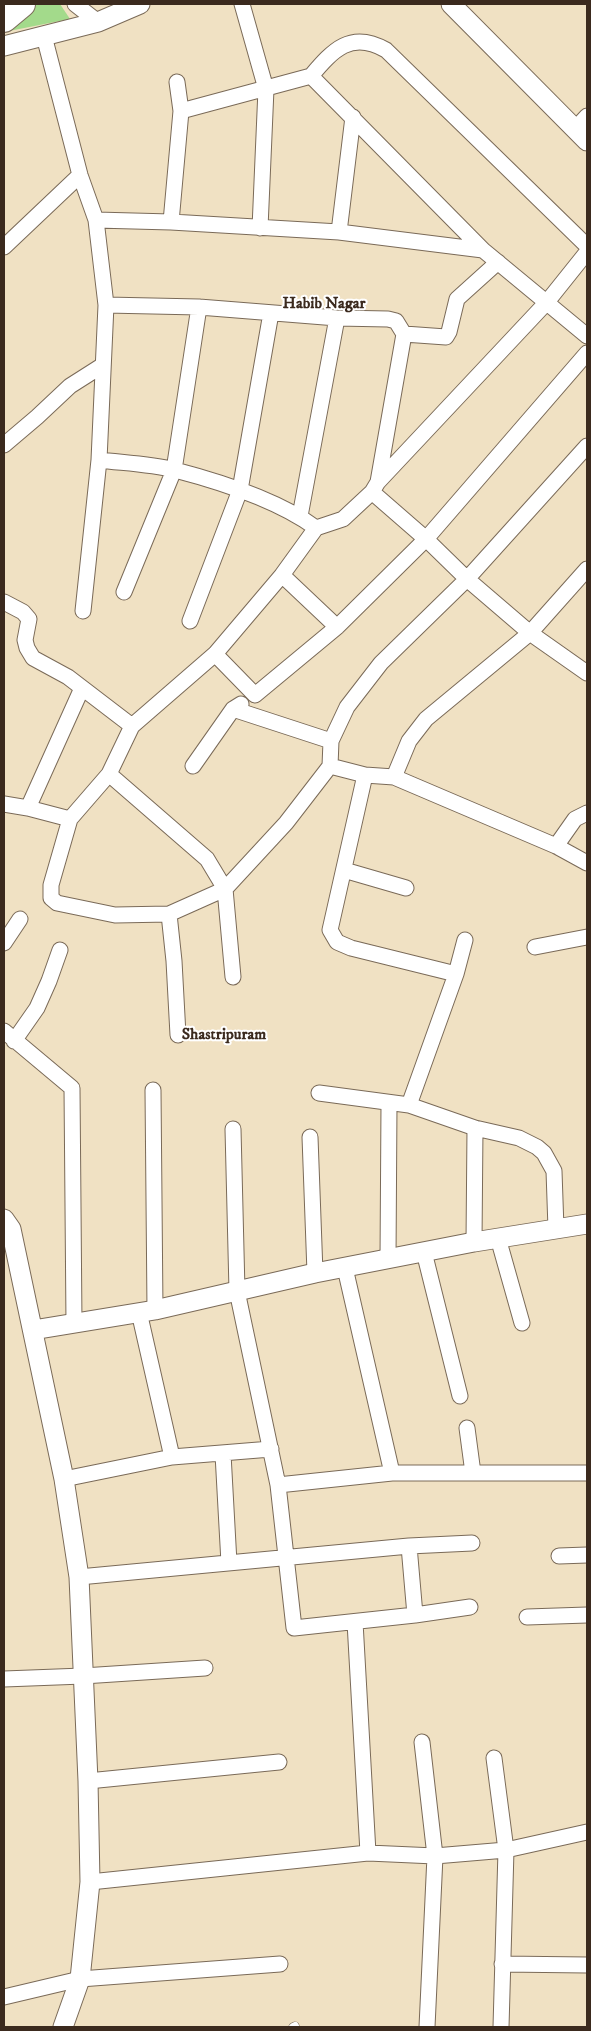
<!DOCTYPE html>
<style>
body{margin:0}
#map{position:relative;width:591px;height:2031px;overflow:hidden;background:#f0e1c3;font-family:"IM FELL DW Pica",serif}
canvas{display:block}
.frame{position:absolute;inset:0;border:5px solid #3b2a1e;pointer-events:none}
</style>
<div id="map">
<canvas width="591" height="2031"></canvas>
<div class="frame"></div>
</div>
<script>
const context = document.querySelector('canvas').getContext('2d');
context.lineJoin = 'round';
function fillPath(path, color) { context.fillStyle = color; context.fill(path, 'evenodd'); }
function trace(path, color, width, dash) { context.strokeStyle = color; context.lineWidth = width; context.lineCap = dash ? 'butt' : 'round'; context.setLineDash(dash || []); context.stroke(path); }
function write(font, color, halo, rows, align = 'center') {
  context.font = font + ' "IM FELL DW Pica",serif'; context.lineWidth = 4; context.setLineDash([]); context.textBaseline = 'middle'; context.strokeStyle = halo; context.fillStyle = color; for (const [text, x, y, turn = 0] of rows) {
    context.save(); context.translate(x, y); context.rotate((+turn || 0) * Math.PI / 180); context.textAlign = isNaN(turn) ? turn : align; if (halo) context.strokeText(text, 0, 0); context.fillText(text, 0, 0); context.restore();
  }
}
fillPath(new Path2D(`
 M 28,4 L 60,4 L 70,19 L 4,32 Z`), '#a3da8b');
const service = new Path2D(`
 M 293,2027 L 295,2026`);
const minor = new Path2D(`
 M 75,4 L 98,22
 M 242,4 L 266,89 L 260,228
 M 44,36 L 80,175 L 96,220 L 106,305 L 99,460 L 83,611
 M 311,76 C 333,50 351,30 386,50 L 587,246
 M 181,111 L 311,76 L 483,250 L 587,336
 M 575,129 L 587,116
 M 96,220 L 171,222 L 339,232 L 483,250
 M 171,222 L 181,111 L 177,82
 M 339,232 L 353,117
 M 4,247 L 80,175
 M 106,305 L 199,307 L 337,318 L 388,319 L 396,321 L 404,334 L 378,482
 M 404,334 L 446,337 L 449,332 L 457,299 L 498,262
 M 4,445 L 37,417 L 70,386 L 103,365
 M 99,460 C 124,463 151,464 175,470 C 221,482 278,500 316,528 L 343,519 L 372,492 L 378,482 L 547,302 L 587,252
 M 372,492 L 426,539 L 467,579 L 530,633 L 587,673
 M 300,516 L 337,318
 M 316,528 L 282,575 L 215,654 L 132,726 L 109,774 L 70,819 L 51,885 L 51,898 L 57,903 L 115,915 L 169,914 L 225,889 L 286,823 L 330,766 L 331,741 L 347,707 L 381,663 L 467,579 L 587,446
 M 282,575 L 337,627
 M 124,592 L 174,470 L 199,307
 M 4,602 L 23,612 L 29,619 L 25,640 L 27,648 L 33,658 L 68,677 L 132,726
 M 190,621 L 240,490 L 271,313
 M 215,654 L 255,695 L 337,627 L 426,539 L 587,353
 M 233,709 L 331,741
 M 193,766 L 233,709 L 241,704
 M 330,766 L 365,775 L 394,777 L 556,846 L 587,863
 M 109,774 L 207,859 L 225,889 L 233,977
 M 365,775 L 330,930 L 337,942 L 351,948 L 456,974 L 465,940
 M 394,777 L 409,741 L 426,719 L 530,633 L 587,569
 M 4,804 L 28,808 L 70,819
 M 28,808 L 82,688
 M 556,846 L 575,819 L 587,813
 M 344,870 L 406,888
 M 169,914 L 174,961 L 178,1035
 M 4,943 L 20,919
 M 535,947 L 587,937
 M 4,1031 L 72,1088 L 74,1324
 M 14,1041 L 37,1008 L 49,981 L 60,950
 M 153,1090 L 155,1310
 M 319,1093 L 409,1105 L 475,1128 L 519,1138 L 537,1147 L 544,1153 L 554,1171 L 556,1229
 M 409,1105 L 456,974
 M 233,1129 L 237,1291 L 278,1485 L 294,1628 L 415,1615 L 470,1607
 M 310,1137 L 315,1273
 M 498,1238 L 522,1323
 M 474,1242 L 475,1128
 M 424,1252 L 460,1396
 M 388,1259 L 389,1104
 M 345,1268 L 392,1473
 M 139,1312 L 172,1457
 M 467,1428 L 473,1473
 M 223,1454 L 229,1563
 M 64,1479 L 172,1457 L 271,1449
 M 278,1485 L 392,1473 L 587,1473
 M 409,1546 L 415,1615
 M 559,1556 L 587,1555
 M 79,1577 L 409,1546 L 472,1543
 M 527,1617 L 587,1615
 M 355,1622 L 368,1853
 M 4,1679 L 83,1676 L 205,1668
 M 422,1742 L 435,1856 L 427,2027
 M 494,1758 L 506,1850 L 501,2027
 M 88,1781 L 279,1762
 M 90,1882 L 368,1853 L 435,1856 L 506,1850 L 587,1832
 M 502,1964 L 587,1965
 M 4,1997 L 80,1979 L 280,1964`);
const tertiary = new Path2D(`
 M 451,4 L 587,141
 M 4,46 L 98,22 L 140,4
 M 4,1219 L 11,1229 L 64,1479 L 79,1577 L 88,1781 L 90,1882 L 80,1979 L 63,2027
 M 33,1330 L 155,1310 L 315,1273 L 474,1242 L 587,1224`);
const trunk = new Path2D(`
 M 4,19 L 22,4`);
trace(service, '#7a6a58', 9);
trace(minor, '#7a6a58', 17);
trace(tertiary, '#7a6a58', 21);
trace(trunk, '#7a6a58', 28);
trace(service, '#fff', 8);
trace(minor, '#fff', 15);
trace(tertiary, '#fff', 19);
trace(trunk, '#fff', 26);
write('bold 16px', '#3b2a1e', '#fff', [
 ["Habib Nagar",324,305],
 ["Shastripuram",224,1036]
]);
</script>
